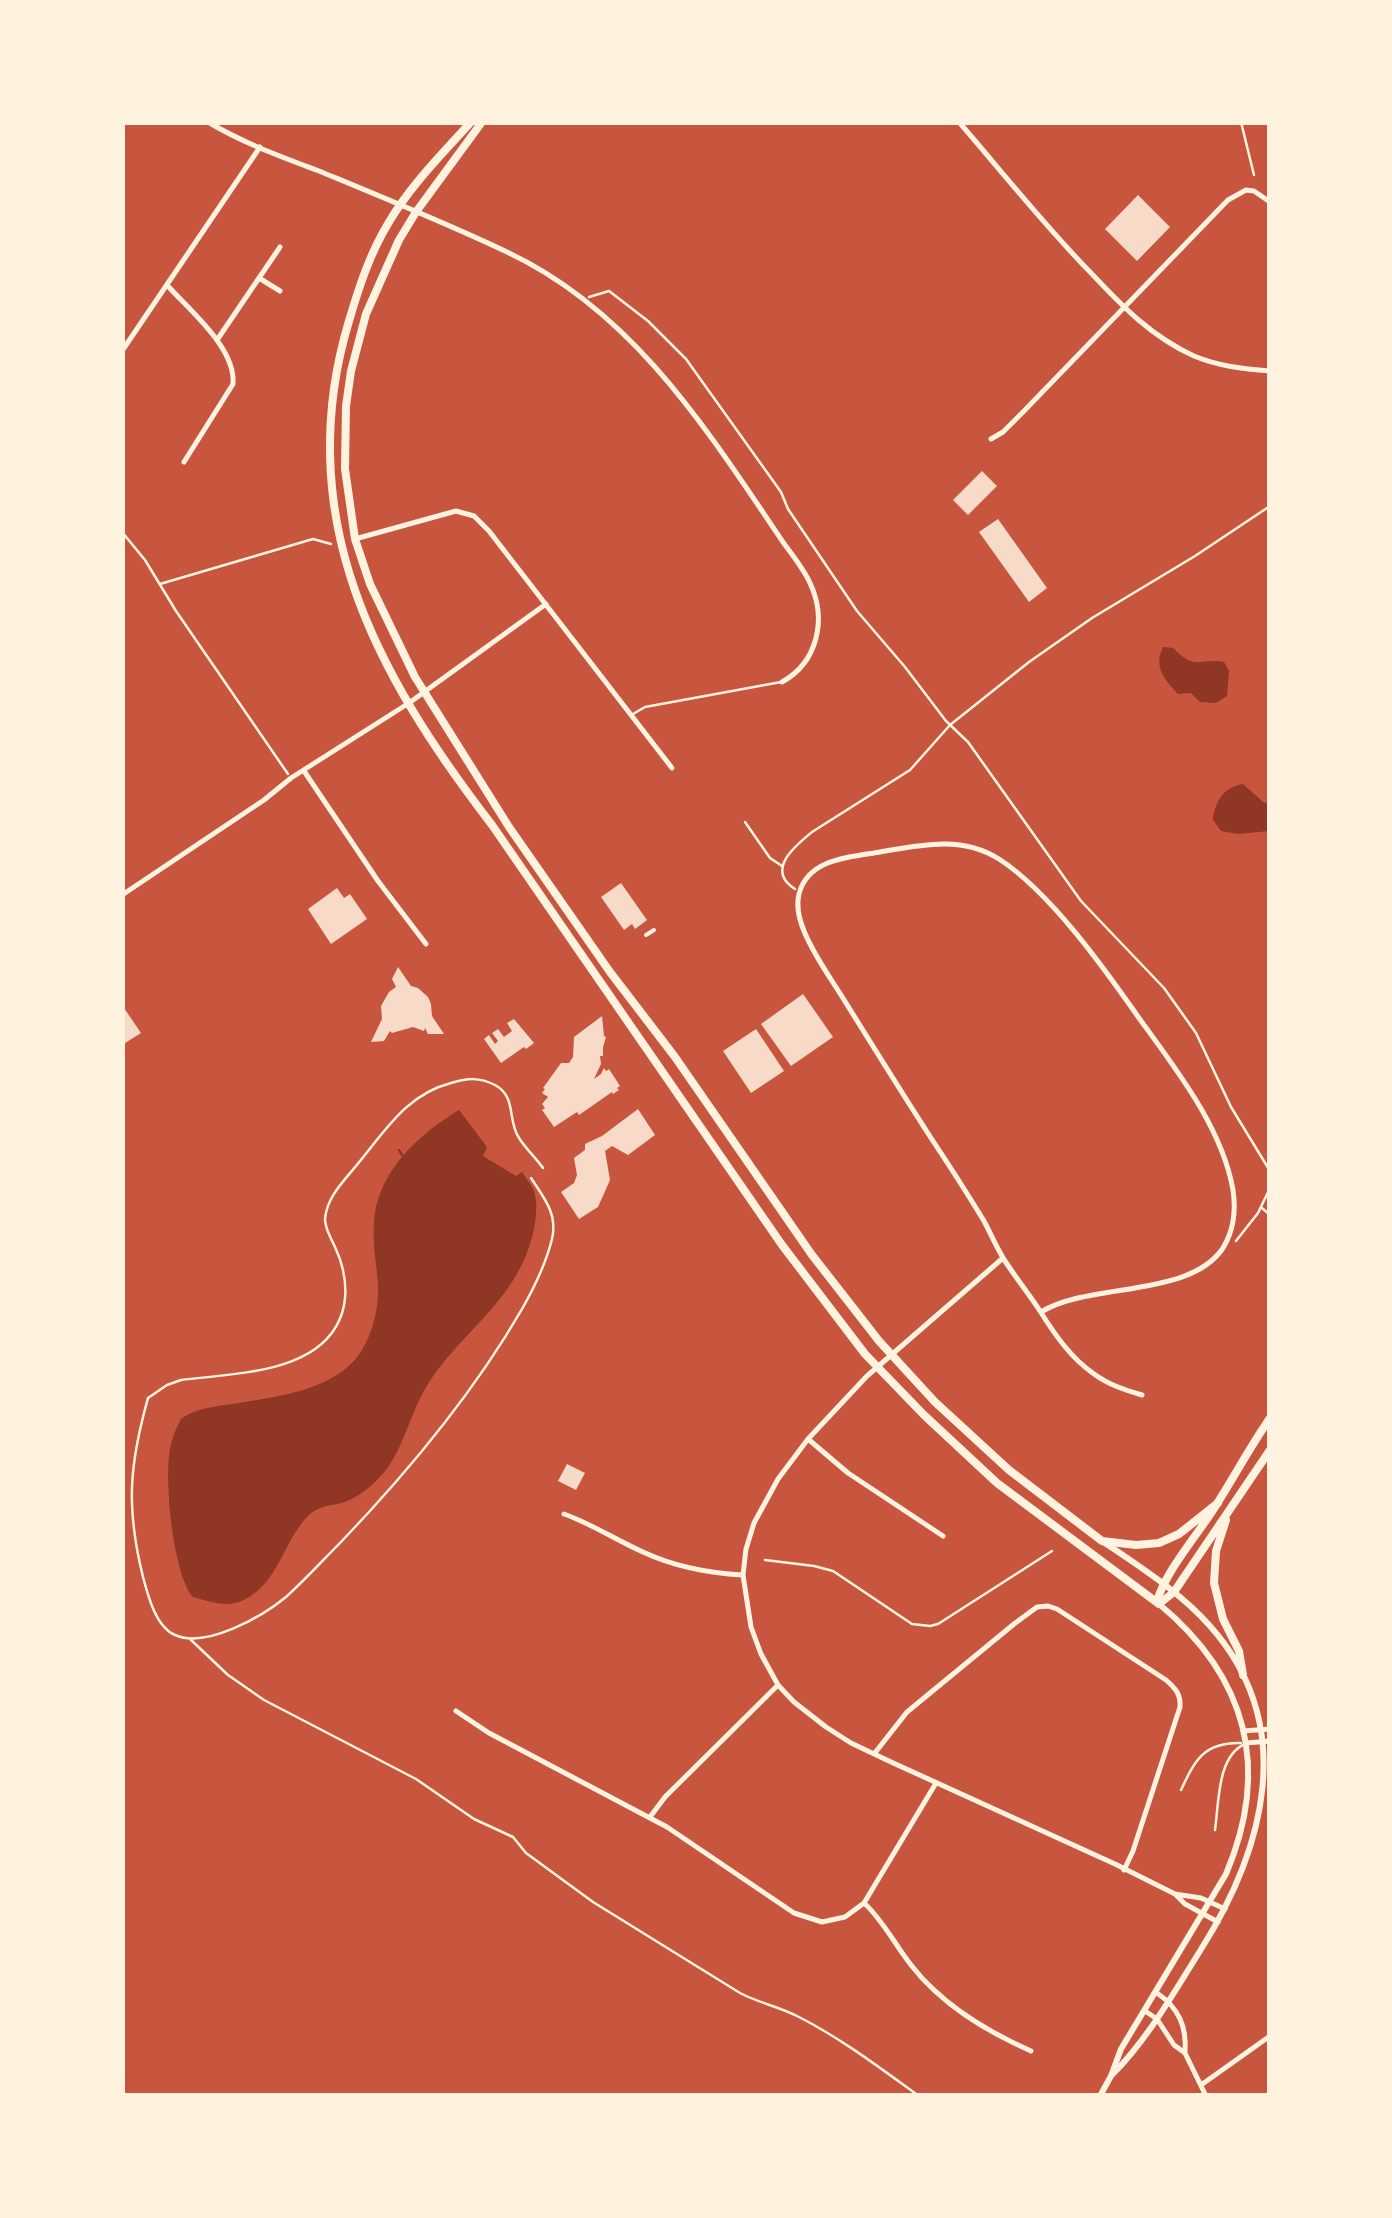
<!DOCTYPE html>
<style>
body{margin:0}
#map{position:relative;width:1392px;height:2218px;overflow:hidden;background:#c8553d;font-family:"Space Grotesk",sans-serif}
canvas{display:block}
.frame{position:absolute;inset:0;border:125px solid #fff3e0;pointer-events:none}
</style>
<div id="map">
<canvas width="1392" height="2218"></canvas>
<div class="frame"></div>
</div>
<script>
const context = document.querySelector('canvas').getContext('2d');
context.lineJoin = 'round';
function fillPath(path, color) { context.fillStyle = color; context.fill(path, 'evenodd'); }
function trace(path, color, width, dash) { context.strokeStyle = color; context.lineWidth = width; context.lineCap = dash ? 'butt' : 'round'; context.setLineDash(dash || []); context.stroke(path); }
fillPath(new Path2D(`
 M 1163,647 L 1173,648 C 1197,672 1198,657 1224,662 L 1229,671 L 1227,696 L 1216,703 L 1200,702 L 1191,693 L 1178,694 C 1165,680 1153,667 1163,647 Z
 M 1243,784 L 1263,802 L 1269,804 L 1269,831 L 1238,834 L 1221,831 L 1213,820 C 1215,801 1224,787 1243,784 Z
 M 459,1110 L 487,1147 L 483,1156 L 516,1176 L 522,1172 C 526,1178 532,1185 534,1191 C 538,1203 536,1217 534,1229 C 519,1300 463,1329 428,1384 C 408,1415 403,1458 374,1483 C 366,1491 352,1500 342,1503 C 328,1506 318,1506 307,1517 C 283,1542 279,1582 244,1600 C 227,1608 211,1602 193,1597 C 173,1574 164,1480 170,1449 C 172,1438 176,1428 181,1419 C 196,1408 213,1407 232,1404 C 273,1397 322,1393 353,1362 C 360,1355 365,1345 369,1336 C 388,1289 371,1266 374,1222 C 377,1172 419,1134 459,1110 Z`), '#8f3625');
trace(new Path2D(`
 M 399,1150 L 402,1155`), '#8f3625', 2.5);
fillPath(new Path2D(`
 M 1138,195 L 1170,227 L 1137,261 L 1105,229 Z
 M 982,471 L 997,486 L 968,515 L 953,500 Z
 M 998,519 L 1047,588 L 1029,602 L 979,532 Z
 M 621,883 L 647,920 L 635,929 L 632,924 L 624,930 L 601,897 Z
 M 337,888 L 344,898 L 350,894 L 367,919 L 331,944 L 308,909 Z
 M 398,967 L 411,986 L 418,988 L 428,997 L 431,1004 L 432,1016 L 444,1034 L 428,1034 L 425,1028 L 424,1031 L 413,1027 L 392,1033 L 390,1031 L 384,1041 L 371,1042 L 382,1019 L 381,1006 L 389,992 L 396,987 L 392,979 Z
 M 803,994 L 833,1037 L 791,1066 L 761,1024 Z
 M 122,1005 L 141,1033 L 122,1045 Z
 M 602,1016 L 604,1036 L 606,1037 L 603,1047 L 603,1056 L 600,1056 L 601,1064 L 594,1079 L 601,1074 L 604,1068 L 606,1071 L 609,1069 L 620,1086 L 617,1088 L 619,1090 L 613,1094 L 612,1092 L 579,1115 L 577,1112 L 554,1127 L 542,1110 L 545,1108 L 542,1104 L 548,1097 L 542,1093 L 545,1089 L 543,1088 L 561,1063 L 569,1063 L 573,1057 L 574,1037 Z
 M 514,1019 L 534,1043 L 526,1049 L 524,1047 L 501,1063 L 484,1039 L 489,1035 L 495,1044 L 498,1041 L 492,1033 L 498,1029 L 504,1037 L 512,1031 L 507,1023 Z
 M 756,1029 L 784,1071 L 751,1093 L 723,1051 Z
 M 638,1109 L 655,1135 L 628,1155 L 612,1146 L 605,1151 L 610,1180 L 598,1207 L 579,1219 L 561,1192 L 574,1183 L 577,1175 L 574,1158 L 585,1150 L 585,1144 L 602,1136 Z
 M 567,1464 L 585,1473 L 576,1490 L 558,1481 Z`), '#f7dbc8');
trace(new Path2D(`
 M 1241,122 L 1254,175
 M 589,297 L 609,291 L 648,321 L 686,359 L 781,492 L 788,509 L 857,611 L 905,667 L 946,721 L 968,742 L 1081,901 L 1164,988 L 1196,1033 L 1231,1107 L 1270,1171
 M 122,532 L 145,560 L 176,611 L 288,774
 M 160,584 L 313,539 L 331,544
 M 745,822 L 770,858 L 782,866
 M 795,889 C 765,870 795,846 812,832 L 910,770 L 950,725 L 1029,662 L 1092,618 L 1195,556 L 1270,506
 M 531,1178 C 544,1198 558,1214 552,1239 C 546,1263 534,1288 522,1309 C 473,1394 408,1472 340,1543 C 322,1561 305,1580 286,1597 C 263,1616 206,1649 175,1635 C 156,1627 148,1596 143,1577 C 126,1508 129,1466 148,1398 L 167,1385 L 181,1380 C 228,1374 300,1374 331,1334 C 351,1308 348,1275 335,1247 C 331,1238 325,1229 325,1219 C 327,1195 347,1178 360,1161 C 387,1128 408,1094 451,1083 C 468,1078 479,1077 495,1085 C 517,1097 507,1120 519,1138 C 526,1149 536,1158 543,1168
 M 1262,1208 L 1270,1215
 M 1236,1241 L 1258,1213 L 1270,1188
 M 765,1560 L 814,1566 L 833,1571 L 912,1624 L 930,1626 L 938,1624 L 1052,1551
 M 190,1639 L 228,1675 L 264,1700 L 416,1779 L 474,1819 L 513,1837 L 526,1853 L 593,1902 L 740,1993 C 759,2003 780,2007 799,2017 C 842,2039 880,2068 919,2096`), '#fff3e0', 2.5);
trace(new Path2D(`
 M 633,714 L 645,707 L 781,682
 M 1181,1790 C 1195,1760 1204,1742 1241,1743
 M 1215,1830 C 1219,1803 1217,1756 1245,1744`), '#fff3e0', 2.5);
trace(new Path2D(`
 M 646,935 L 654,930`), '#fff3e0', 4);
trace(new Path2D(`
 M 208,122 C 243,143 282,157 319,171 C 382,197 446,223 507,252 C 635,312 709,433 785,545 C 794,557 804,570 810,583 C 827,619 818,662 782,682
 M 959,122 C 1003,173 1045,226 1092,274 C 1123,307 1152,337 1194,356 C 1218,366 1243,369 1270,371
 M 259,278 L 280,291
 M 167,285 C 190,311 236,348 233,384 L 184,462
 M 217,340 L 280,247
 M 122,351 L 260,147
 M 991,439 L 1003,432 L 1023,412 L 1228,200 L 1246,190 L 1254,191 L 1270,202
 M 355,539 L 456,511 L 474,516 L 489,531 L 672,768
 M 304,771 L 378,881 L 426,944
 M 122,895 L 264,800 L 291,778 L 409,703 L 546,604
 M 1003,1258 L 867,1376 L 808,1439 L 778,1479 L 754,1523 L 746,1549 L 743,1575 L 751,1627 L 761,1654 L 778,1685 L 794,1702 L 826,1727 L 851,1743 L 891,1762 L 1115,1864 L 1175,1894 L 1185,1904 L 1218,1922
 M 1041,1312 C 1090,1282 1190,1298 1223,1248 C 1234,1230 1236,1210 1233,1190 C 1222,1127 1175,1068 1139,1018 C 1104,968 1050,892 999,859 C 960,834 916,846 874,853 C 845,857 807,861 799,894 C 796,906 799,919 804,931 C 814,956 832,980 846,1003 C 874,1048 902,1093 931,1138 C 949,1165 967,1193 984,1221 C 991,1234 997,1249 1005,1261 C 1016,1278 1029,1294 1040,1311 C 1055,1335 1071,1358 1094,1374 C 1109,1385 1125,1390 1142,1395
 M 808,1439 L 848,1473 L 943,1536
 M 564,1514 C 592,1524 616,1540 643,1552 C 675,1567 707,1573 743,1575
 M 456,1711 L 489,1733 L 667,1827 L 794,1913 L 822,1922 L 845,1917 L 864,1903 L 936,1783
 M 1243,1731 L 1270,1729
 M 1246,1743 L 1270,1741
 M 874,1754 L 907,1712 L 1014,1624 L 1037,1607 L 1048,1606 L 1057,1609 L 1166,1680 C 1175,1688 1181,1694 1180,1707 L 1133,1851 L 1124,1870
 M 650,1817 L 665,1797 L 778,1685
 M 1175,1894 L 1201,1898 L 1225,1909
 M 864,1903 C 883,1920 895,1945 911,1965 C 942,2005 986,2031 1031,2051
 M 1157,1993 C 1179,2008 1187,2027 1185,2053
 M 1145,2011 L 1157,2019 L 1174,2045 L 1185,2053 L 1206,2096
 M 1201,2085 L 1270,2036`), '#fff3e0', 5);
trace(new Path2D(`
 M 1102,1541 C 1140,1567 1180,1592 1210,1626 C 1299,1726 1264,1850 1200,1951 C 1173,1994 1147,2040 1111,2076
 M 1100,2096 L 1111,2076 L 1121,2049 L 1226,1874 C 1271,1768 1247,1677 1159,1604`), '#fff3e0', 6);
trace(new Path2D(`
 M 471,122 C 442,154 411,185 389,222 C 370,253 359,287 349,321 C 290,516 375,673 492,825 L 782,1245 L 865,1354 L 924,1415 L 997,1483 L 1159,1604 L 1174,1592 L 1270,1450
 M 482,122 L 416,212 L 399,240 L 366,314 L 351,371 L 346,406 L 345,469 L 355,539 L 370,584 L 415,677 L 509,827 L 610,972 L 675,1057 L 812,1255 L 879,1341 L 935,1402 L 1009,1470 L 1102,1541 L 1136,1545 L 1159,1543 L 1179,1534 L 1218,1503
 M 1226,1520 L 1216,1551 L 1214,1583 L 1223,1619 L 1239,1651 L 1243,1675
 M 1157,1602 C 1164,1573 1199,1533 1215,1507 C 1234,1477 1250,1447 1270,1418`), '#fff3e0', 8);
</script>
